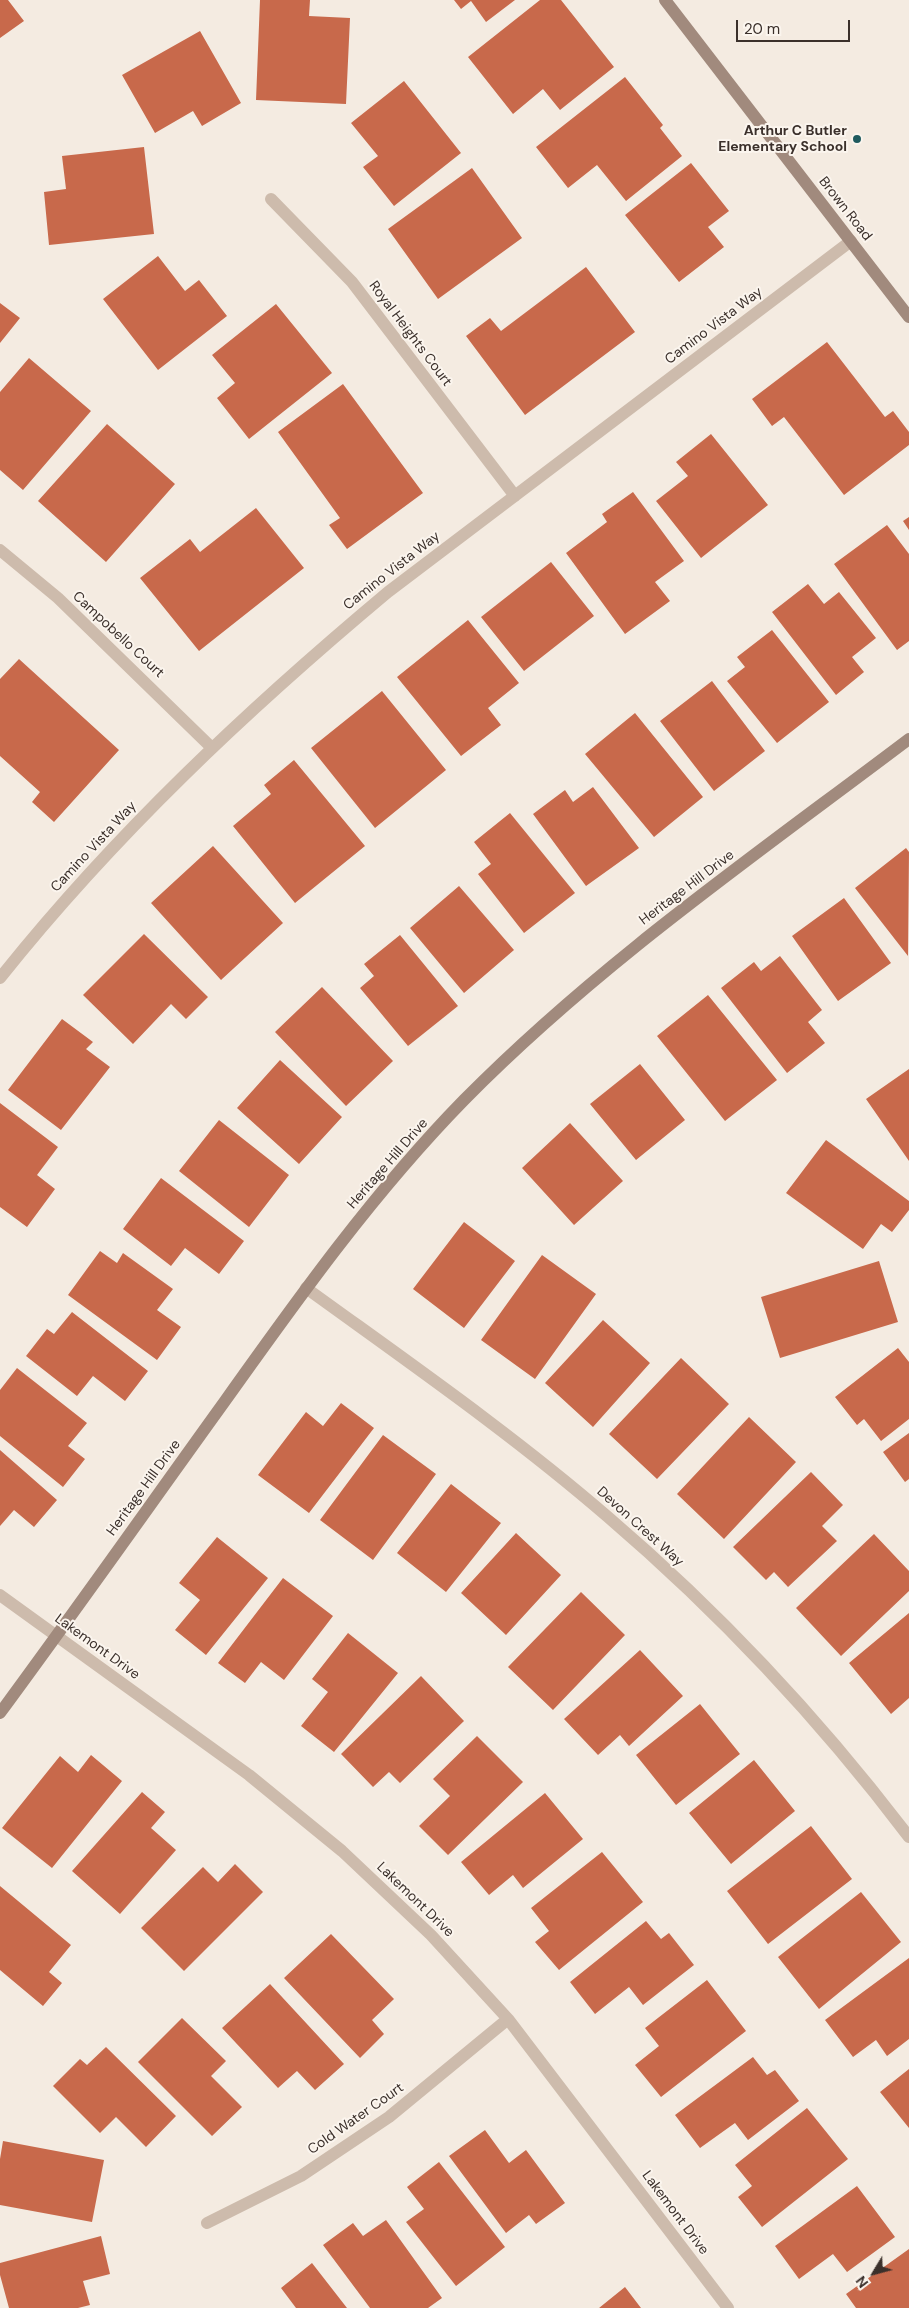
<!DOCTYPE html>
<style>
body{margin:0}
#map{position:relative;width:909px;height:2308px;overflow:hidden;background:#f4ebe1;font-family:"DM Sans",sans-serif}
canvas{display:block}
.north{position:absolute;left:849px;top:2248px;width:50px;height:50px;-webkit-text-stroke:4px #fbf5ee;paint-order:stroke;rotate:233deg;font-size:14px;font-weight:700;line-height:20px;text-align:center;color:#3b302b}
.north::after{content:'';display:block;margin:auto;width:18px;height:22px;background:#3b302b;clip-path:polygon(50% 0,100% 100%,50% 72%,0 100%)}
.scale{position:absolute;left:736px;top:20px;width:114px;height:22px;box-sizing:border-box;border:2px solid #3b302b;border-top:0;padding-left:6px;font-size:15px;line-height:18px;white-space:nowrap;color:#3b302b;-webkit-text-stroke:4px #fbf5ee;paint-order:stroke}
</style>
<div id="map">
<canvas width="909" height="2308"></canvas>
<div class="north">N</div>
<div class="scale">20 m</div>
</div>
<script>
const context = document.querySelector('canvas').getContext('2d');
context.lineJoin = 'round';
function fillPath(path, color) { context.fillStyle = color; context.fill(path, 'evenodd'); }
function trace(path, color, width, dash) { context.strokeStyle = color; context.lineWidth = width; context.lineCap = dash ? 'butt' : 'round'; context.setLineDash(dash || []); context.stroke(path); }
function write(font, color, halo, rows, align = 'center') {
  context.font = font + ' "DM Sans",sans-serif'; context.lineWidth = 4; context.setLineDash([]); context.textBaseline = 'middle'; context.strokeStyle = halo; context.fillStyle = color; for (const [text, x, y, turn = 0] of rows) {
    context.save(); context.translate(x, y); context.rotate((+turn || 0) * Math.PI / 180); context.textAlign = isNaN(turn) ? turn : align; if (halo) context.strokeText(text, 0, 0); context.fillText(text, 0, 0); context.restore();
  }
}
fillPath(new Path2D(`
 M 0,0 L 8,0 L 24,21 L 0,38 Z
 M 260,0 L 310,0 L 309,16 L 350,18 L 346,104 L 256,100 Z
 M 454,0 L 515,0 L 486,22 L 471,1 L 461,9 Z
 M 540,0 L 561,0 L 614,67 L 560,110 L 543,89 L 513,114 L 468,57 Z
 M 200,31 L 241,103 L 202,126 L 193,111 L 155,133 L 122,75 Z
 M 625,77 L 663,125 L 660,128 L 682,156 L 626,201 L 597,165 L 568,188 L 536,147 Z
 M 404,81 L 461,153 L 394,206 L 363,167 L 378,156 L 351,123 Z
 M 144,147 L 154,234 L 49,245 L 44,192 L 66,189 L 62,156 Z
 M 691,163 L 729,211 L 708,227 L 724,247 L 679,282 L 625,215 Z
 M 472,168 L 522,238 L 438,299 L 388,229 Z
 M 158,256 L 185,291 L 199,280 L 227,316 L 158,370 L 103,299 Z
 M 586,267 L 635,332 L 525,415 L 466,336 L 490,318 L 501,331 Z
 M 0,303 L 20,318 L 0,343 Z
 M 276,304 L 332,373 L 249,439 L 217,398 L 235,383 L 212,355 Z
 M 827,342 L 885,417 L 893,411 L 909,432 L 909,445 L 844,495 L 784,417 L 772,426 L 752,399 Z
 M 29,358 L 91,411 L 23,490 L 0,470 L 0,392 Z
 M 343,384 L 423,493 L 347,549 L 329,525 L 340,518 L 278,432 Z
 M 107,424 L 175,484 L 106,562 L 38,501 Z
 M 711,434 L 768,505 L 701,558 L 656,501 L 688,476 L 676,462 Z
 M 633,492 L 684,561 L 655,582 L 670,601 L 625,634 L 566,553 L 607,522 L 602,514 Z
 M 256,508 L 304,568 L 199,651 L 140,578 L 190,539 L 200,552 Z
 M 909,517 L 909,530 L 903,521 Z
 M 887,525 L 909,554 L 909,641 L 897,650 L 834,564 Z
 M 551,562 L 594,616 L 524,671 L 481,617 Z
 M 808,584 L 824,604 L 839,592 L 876,638 L 852,657 L 864,672 L 836,695 L 772,612 Z
 M 468,620 L 519,683 L 488,708 L 501,725 L 461,756 L 397,677 Z
 M 772,630 L 829,702 L 777,743 L 727,681 L 745,667 L 737,657 Z
 M 19,659 L 119,750 L 54,822 L 32,802 L 40,792 L 0,756 L 0,679 Z
 M 712,681 L 765,751 L 714,791 L 660,721 Z
 M 382,691 L 446,770 L 375,828 L 311,748 Z
 M 635,713 L 703,797 L 654,837 L 585,754 Z
 M 294,760 L 365,846 L 295,903 L 233,826 L 271,794 L 264,785 Z
 M 593,787 L 639,848 L 586,886 L 533,814 L 565,790 L 573,802 Z
 M 510,813 L 575,893 L 524,933 L 478,874 L 491,864 L 474,842 Z
 M 213,846 L 283,923 L 221,980 L 151,903 Z
 M 906,848 L 909,852 L 908,956 L 855,888 Z
 M 459,886 L 514,950 L 464,993 L 410,928 Z
 M 844,898 L 891,963 L 838,1001 L 792,936 Z
 M 144,934 L 208,997 L 186,1019 L 171,1004 L 133,1044 L 83,995 Z
 M 400,935 L 458,1006 L 408,1046 L 360,988 L 374,976 L 364,964 Z
 M 780,956 L 822,1010 L 808,1022 L 825,1043 L 787,1073 L 721,988 L 754,962 L 761,971 Z
 M 322,987 L 393,1061 L 346,1106 L 275,1032 Z
 M 708,995 L 777,1080 L 725,1121 L 657,1036 Z
 M 62,1019 L 93,1042 L 86,1049 L 110,1067 L 61,1130 L 8,1090 Z
 M 280,1060 L 342,1117 L 299,1164 L 237,1108 Z
 M 640,1064 L 685,1120 L 636,1160 L 590,1104 Z
 M 909,1069 L 909,1161 L 866,1099 Z
 M 0,1103 L 58,1147 L 37,1175 L 55,1189 L 27,1227 L 0,1207 Z
 M 219,1120 L 289,1175 L 249,1227 L 179,1171 Z
 M 570,1123 L 623,1181 L 574,1225 L 522,1168 Z
 M 826,1140 L 909,1201 L 909,1210 L 892,1232 L 881,1224 L 863,1249 L 786,1193 Z
 M 161,1178 L 244,1241 L 219,1274 L 185,1248 L 171,1266 L 123,1229 Z
 M 464,1222 L 515,1261 L 464,1328 L 413,1289 Z
 M 100,1251 L 117,1263 L 123,1253 L 173,1289 L 157,1310 L 181,1327 L 157,1360 L 68,1295 Z
 M 542,1255 L 596,1294 L 535,1379 L 481,1340 Z
 M 879,1261 L 898,1322 L 780,1358 L 761,1297 Z
 M 72,1312 L 148,1371 L 125,1401 L 93,1376 L 77,1396 L 26,1356 L 47,1329 L 54,1334 Z
 M 603,1320 L 650,1363 L 593,1427 L 545,1383 Z
 M 898,1348 L 909,1362 L 909,1419 L 881,1441 L 864,1419 L 857,1425 L 835,1397 Z
 M 681,1358 L 729,1404 L 657,1479 L 609,1434 Z
 M 17,1368 L 87,1423 L 68,1446 L 85,1459 L 63,1487 L 0,1436 L 0,1390 Z
 M 341,1403 L 374,1428 L 309,1513 L 258,1475 L 306,1412 L 323,1426 Z
 M 749,1417 L 796,1462 L 724,1539 L 677,1494 Z
 M 909,1433 L 909,1479 L 905,1482 L 883,1452 Z
 M 383,1435 L 436,1474 L 373,1560 L 320,1520 Z
 M 0,1450 L 57,1500 L 34,1527 L 14,1510 L 0,1526 Z
 M 811,1472 L 843,1505 L 822,1526 L 837,1541 L 788,1587 L 774,1572 L 766,1580 L 733,1547 Z
 M 451,1484 L 501,1523 L 446,1592 L 397,1553 Z
 M 516,1533 L 561,1575 L 506,1635 L 461,1593 Z
 M 874,1534 L 909,1571 L 909,1591 L 841,1656 L 796,1608 Z
 M 217,1537 L 268,1578 L 206,1655 L 175,1630 L 200,1600 L 179,1583 Z
 M 283,1578 L 333,1616 L 284,1680 L 261,1662 L 245,1683 L 218,1663 Z
 M 581,1592 L 625,1635 L 553,1710 L 508,1667 Z
 M 909,1613 L 909,1698 L 891,1714 L 849,1663 Z
 M 348,1633 L 398,1673 L 334,1752 L 301,1726 L 328,1692 L 312,1679 Z
 M 640,1650 L 683,1696 L 629,1746 L 620,1735 L 598,1755 L 564,1719 Z
 M 421,1676 L 464,1721 L 400,1783 L 389,1772 L 373,1787 L 341,1754 Z
 M 700,1704 L 740,1754 L 676,1805 L 636,1755 Z
 M 477,1736 L 523,1782 L 448,1855 L 419,1826 L 450,1796 L 433,1779 Z
 M 91,1755 L 122,1781 L 52,1868 L 2,1828 L 60,1756 L 78,1772 Z
 M 754,1760 L 795,1811 L 731,1864 L 689,1813 Z
 M 142,1792 L 165,1812 L 151,1828 L 176,1850 L 120,1914 L 72,1871 Z
 M 545,1793 L 583,1839 L 523,1888 L 513,1875 L 489,1895 L 461,1862 Z
 M 811,1826 L 852,1879 L 768,1944 L 727,1891 Z
 M 602,1852 L 643,1902 L 559,1970 L 535,1942 L 549,1931 L 531,1908 Z
 M 235,1864 L 263,1892 L 184,1971 L 141,1928 L 203,1867 L 218,1882 Z
 M 0,1886 L 71,1945 L 49,1972 L 62,1983 L 43,2006 L 0,1970 Z
 M 861,1892 L 901,1942 L 819,2009 L 778,1957 Z
 M 646,1921 L 661,1939 L 669,1933 L 694,1965 L 643,2005 L 629,1987 L 595,2014 L 570,1982 Z
 M 331,1934 L 394,1999 L 372,2020 L 384,2034 L 360,2058 L 284,1978 Z
 M 909,1958 L 909,2039 L 887,2056 L 876,2040 L 853,2057 L 825,2020 Z
 M 707,1980 L 746,2031 L 661,2097 L 635,2065 L 659,2046 L 645,2028 Z
 M 270,1984 L 344,2064 L 315,2090 L 297,2071 L 278,2088 L 222,2028 Z
 M 182,2018 L 226,2061 L 211,2076 L 242,2107 L 212,2136 L 138,2062 Z
 M 106,2047 L 176,2116 L 146,2147 L 116,2117 L 100,2133 L 53,2086 L 80,2059 L 87,2065 Z
 M 753,2057 L 767,2075 L 775,2070 L 799,2101 L 748,2140 L 735,2123 L 700,2148 L 675,2115 Z
 M 909,2069 L 909,2128 L 880,2092 Z
 M 807,2108 L 848,2159 L 762,2227 L 738,2197 L 752,2186 L 735,2165 Z
 M 485,2130 L 509,2163 L 526,2150 L 565,2203 L 536,2224 L 529,2215 L 506,2233 L 449,2156 Z
 M 3,2141 L 104,2160 L 92,2222 L 0,2205 L 0,2159 Z
 M 439,2162 L 505,2247 L 456,2286 L 406,2222 L 424,2209 L 407,2187 Z
 M 857,2186 L 895,2237 L 847,2272 L 833,2254 L 799,2279 L 775,2246 Z
 M 386,2220 L 442,2298 L 428,2308 L 370,2308 L 323,2245 L 353,2223 L 363,2236 Z
 M 101,2236 L 110,2274 L 83,2281 L 90,2305 L 78,2308 L 9,2308 L 0,2275 L 0,2263 Z
 M 909,2249 L 909,2308 L 856,2308 L 846,2294 Z
 M 312,2263 L 347,2308 L 296,2308 L 281,2288 Z
 M 625,2287 L 641,2308 L 599,2308 Z`), '#c8694b');
trace(new Path2D(`
 M 271,199 L 352,282 L 515,496
 M 0,550 L 58,598 L 211,747
 M 0,978 C 115,834 247,710 388,592 L 851,241
 M 306,1288 C 408,1362 512,1434 608,1517 C 719,1612 821,1721 909,1837
 M 0,1595 L 249,1775 L 342,1851 L 431,1935 L 508,2019 L 728,2308
 M 207,2223 L 301,2176 L 389,2117 L 508,2019`), '#cdbbac', 12);
trace(new Path2D(`
 M 665,0 L 909,317
 M 0,1713 C 76,1610 150,1505 225,1401 C 299,1297 374,1192 464,1100 C 598,964 757,854 909,739`), '#a18a7d', 12);
for (const [x, y, r, color] of [
 [857,139,5,"#1f5a5e"]
]) { const dot = new Path2D(); dot.arc(x, y, r, 0, 2 * Math.PI); context.fillStyle = color; context.fill(dot); trace(dot, '#fbf5ee', 2); }
write('bold 14px', '#3b302b', '#fbf5ee', [
 ["Arthur C Butler",847,131],
 ["Elementary School",847,147]
], 'right');
write('14px', '#3b302b', '#fbf5ee', [
 ["Brown Road",845,209,52],
 ["Camino Vista Way",714,326,-37],
 ["Royal Heights Court",410,334,53],
 ["Camino Vista Way",392,571,-38],
 ["Campobello Court",118,635,43],
 ["Camino Vista Way",94,847,-47],
 ["Heritage Hill Drive",687,888,-37],
 ["Heritage Hill Drive",388,1164,-49],
 ["Heritage Hill Drive",144,1488,-54],
 ["Devon Crest Way",640,1527,42],
 ["Lakemont Drive",97,1647,36],
 ["Lakemont Drive",415,1900,44],
 ["Cold Water Court",356,2119,-35],
 ["Lakemont Drive",675,2213,53]
]);
</script>
